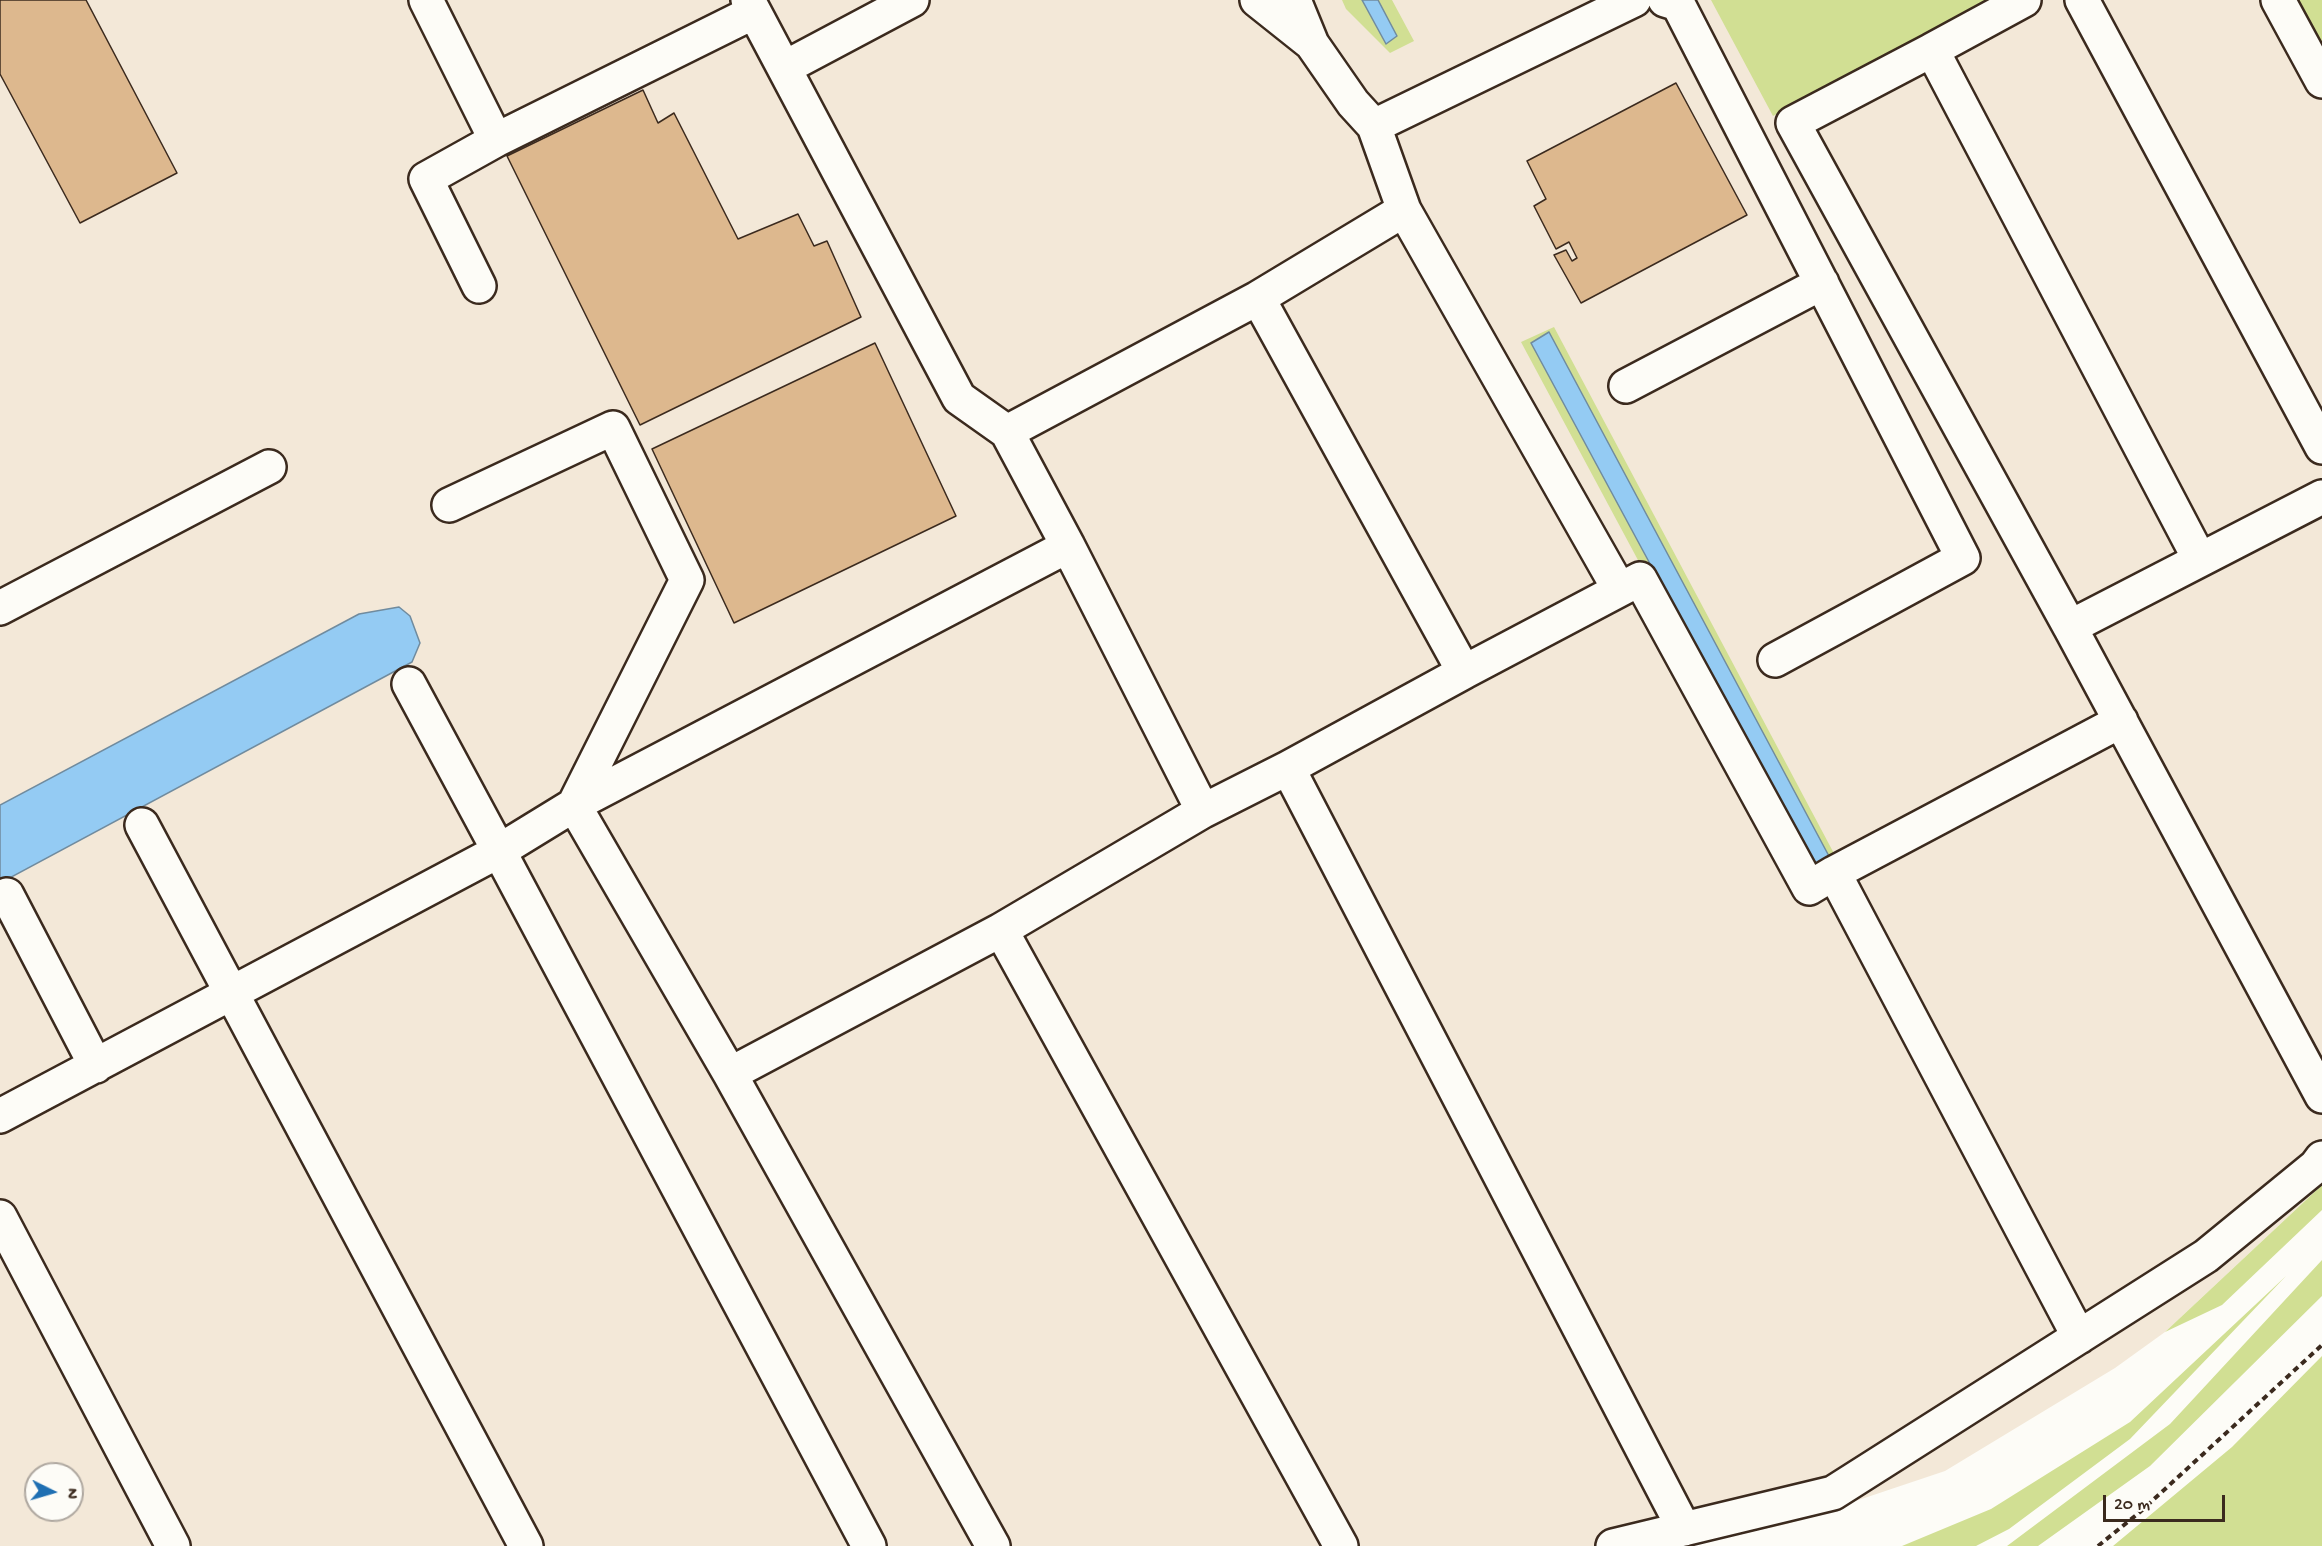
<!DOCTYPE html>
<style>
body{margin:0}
#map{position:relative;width:2322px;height:1546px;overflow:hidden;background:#fdfcf7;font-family:"Gochi Hand",sans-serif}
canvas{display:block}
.north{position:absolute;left:24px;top:1462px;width:60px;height:60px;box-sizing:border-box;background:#fdfcf7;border:2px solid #afa8a0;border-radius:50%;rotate:95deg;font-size:16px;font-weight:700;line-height:24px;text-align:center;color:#3b2a1e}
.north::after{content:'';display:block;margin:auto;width:21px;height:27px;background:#1f6fb2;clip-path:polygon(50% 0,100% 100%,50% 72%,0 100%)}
.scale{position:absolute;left:2103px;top:1495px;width:122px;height:27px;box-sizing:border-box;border:3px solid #3b2a1e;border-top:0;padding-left:8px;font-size:18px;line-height:21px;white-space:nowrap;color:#3b2a1e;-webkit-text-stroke:4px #fdfcf7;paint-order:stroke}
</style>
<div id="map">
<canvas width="2322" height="1546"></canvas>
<div class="north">N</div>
<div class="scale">20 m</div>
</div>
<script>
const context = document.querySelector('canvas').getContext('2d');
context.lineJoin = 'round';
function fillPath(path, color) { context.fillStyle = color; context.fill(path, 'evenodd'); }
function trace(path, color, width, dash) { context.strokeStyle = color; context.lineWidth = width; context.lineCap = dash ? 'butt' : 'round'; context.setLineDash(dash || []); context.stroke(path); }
fillPath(new Path2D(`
 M 0,0 L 2322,0 L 2322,1185 L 2165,1332 L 2115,1368 L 1945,1471 L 1787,1524 L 1686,1546 L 0,1546 ZM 36,1474 L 72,1474 L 72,1510 L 36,1510 Z`), '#f3e8d8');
fillPath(new Path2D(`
 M 1342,0 L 1392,0 L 1414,41 L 1390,53 L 1346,9 Z
 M 1711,0 L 1987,0 L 1773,116 Z
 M 2296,0 L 2322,0 L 2322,50 Z
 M 1554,327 L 1838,861 L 1808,877 L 1521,342 Z
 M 2322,1185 L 2322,1210 L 2222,1305 L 2165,1332 Z
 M 2322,1260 L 2322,1296 L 2150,1466 L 2038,1546 L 2007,1546 L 2170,1424 Z
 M 2286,1276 L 2130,1439 L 2009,1529 L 1976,1546 L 1902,1546 L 1991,1509 L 2130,1422 Z
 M 2322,1356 L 2322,1546 L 2113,1546 L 2232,1447 Z`), '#d1df93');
const water = new Path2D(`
 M 1362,0 L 1378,0 L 1397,36 L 1386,44 Z
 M 1549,332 L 1830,858 L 1814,868 L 1531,343 Z
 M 399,607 L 410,616 L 420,643 L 412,662 L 0,883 L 0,805 L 359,614 Z`);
fillPath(water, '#94cbf3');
trace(water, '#708b9e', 1.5);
const building = new Path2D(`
 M 0,0 L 86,0 L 177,173 L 80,223 L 0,74 Z
 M 1676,83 L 1747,215 L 1581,303 L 1554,255 L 1566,250 L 1572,261 L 1577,258 L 1569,242 L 1556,249 L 1534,206 L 1546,199 L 1527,161 Z
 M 643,90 L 658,123 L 674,113 L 738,239 L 798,214 L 814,246 L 827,241 L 861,317 L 640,425 L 507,156 Z
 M 875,343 L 956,516 L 734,623 L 652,449 Z`);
fillPath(building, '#ddb88e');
trace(building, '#3b2a1e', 1.5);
const minor = new Path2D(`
 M 426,0 L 496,140 L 754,12
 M 748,0 L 959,398 L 1007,432
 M 1257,0 L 1311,43
 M 1294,0 L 1312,44 L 1353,103 L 1374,126 L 1634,0
 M 1665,0 L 1678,4 L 1963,558 L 1775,660
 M 2024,0 L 1932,50 L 2200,560
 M 2082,0 L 2322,447
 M 2278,0 L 2322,81
 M 1932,50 L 1793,123 L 2070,627
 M 784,68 L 912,0
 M 1374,126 L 1404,210 L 1258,298 L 1464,672 L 1288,768 L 1684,1529
 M 1404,210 L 1619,589
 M 479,286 L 426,179 L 496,140
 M 1626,386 L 1822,283
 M 2322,497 L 2070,627 L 2322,1096
 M 1068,546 L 1007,432 L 1258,298
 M 0,608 L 269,467
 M 1464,672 L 1640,579 L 1809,888 L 1834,873
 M 409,684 L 499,851 L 574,805 L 687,580 L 613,428 L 449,505
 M 142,825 L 526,1546
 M 7,895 L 96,1066
 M 1001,930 L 1203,811
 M 730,1074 L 574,805 L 1068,546 L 1203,811 L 1288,768
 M 0,1116 L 499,851 L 869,1546
 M 0,1217 L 173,1546
 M 2079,1337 L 1834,873 L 2121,721
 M 993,1546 L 730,1074 L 1001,930 L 1341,1546
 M 1613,1546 L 1833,1493 L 2206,1256 L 2316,1166 L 2322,1158`);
trace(minor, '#3b2a1e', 38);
trace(new Path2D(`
 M 2098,1546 L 2140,1512 L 2322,1345`), '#3b2a1e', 4, [6, 4.5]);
trace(minor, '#fdfcf7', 33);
</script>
